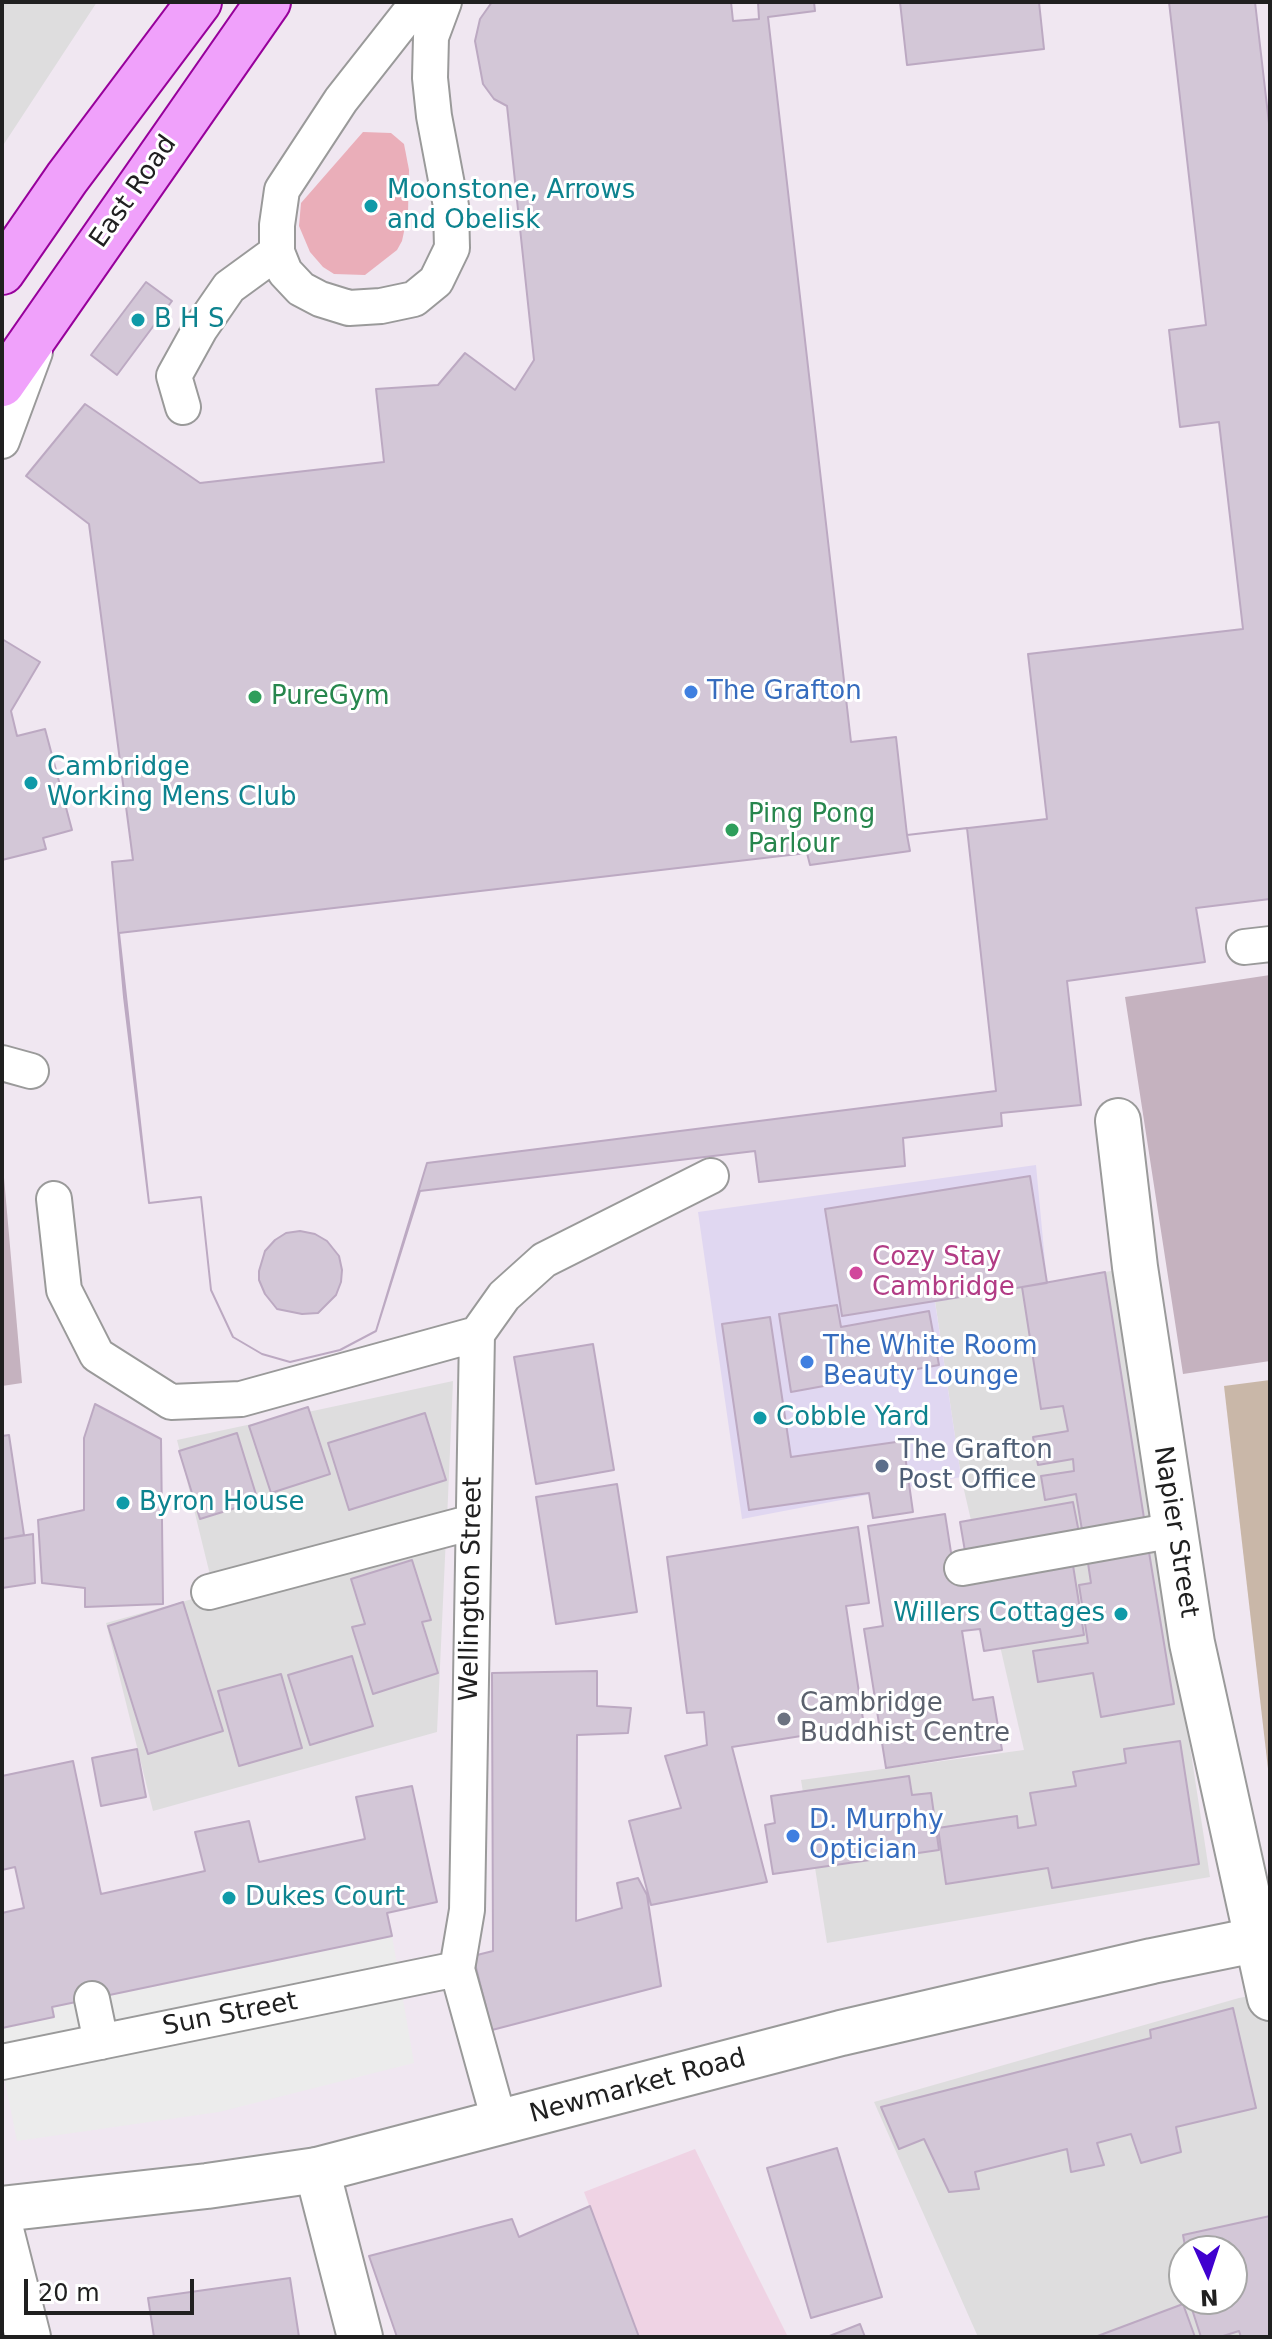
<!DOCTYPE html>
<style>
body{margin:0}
#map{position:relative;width:1272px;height:2339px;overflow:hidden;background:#f0e7f1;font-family:"DejaVu Sans",sans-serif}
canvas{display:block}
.frame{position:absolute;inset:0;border:4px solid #202020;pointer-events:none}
.north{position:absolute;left:1168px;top:2235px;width:80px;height:80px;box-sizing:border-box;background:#fff;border:2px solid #a6a6a6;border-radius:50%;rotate:177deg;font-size:22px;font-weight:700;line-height:32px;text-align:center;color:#202020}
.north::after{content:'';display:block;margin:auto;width:28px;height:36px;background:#4001cf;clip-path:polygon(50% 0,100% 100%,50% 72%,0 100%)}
.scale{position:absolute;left:24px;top:2279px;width:170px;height:36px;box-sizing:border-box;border:4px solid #202020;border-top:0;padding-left:10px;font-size:24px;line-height:28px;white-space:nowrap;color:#202020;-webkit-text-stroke:6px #fff;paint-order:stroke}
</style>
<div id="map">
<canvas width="1272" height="2339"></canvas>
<div class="frame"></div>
<div class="north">N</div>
<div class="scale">20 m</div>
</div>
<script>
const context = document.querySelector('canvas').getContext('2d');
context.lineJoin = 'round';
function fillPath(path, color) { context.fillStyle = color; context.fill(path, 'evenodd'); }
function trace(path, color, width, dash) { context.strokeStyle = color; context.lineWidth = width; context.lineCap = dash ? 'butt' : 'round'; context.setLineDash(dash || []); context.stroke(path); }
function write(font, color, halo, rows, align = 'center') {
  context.font = font + ' "DejaVu Sans",sans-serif'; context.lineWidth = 6; context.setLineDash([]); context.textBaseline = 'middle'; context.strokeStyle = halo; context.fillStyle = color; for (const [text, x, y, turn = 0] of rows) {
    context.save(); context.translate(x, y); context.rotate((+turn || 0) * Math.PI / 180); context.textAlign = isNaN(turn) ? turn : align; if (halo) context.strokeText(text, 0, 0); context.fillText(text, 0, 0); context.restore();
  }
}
fillPath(new Path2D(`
 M 2,2 L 97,2 L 2,147 Z
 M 1117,1270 L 1210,1877 L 827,1943 L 801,1780 L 1024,1750 L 961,1477 L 935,1301 Z
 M 453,1381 L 447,1520 L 211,1579 L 177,1440 Z
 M 446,1536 L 437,1732 L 153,1811 L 106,1623 L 214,1593 Z
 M 1270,1992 L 1270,2337 L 978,2337 L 874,2102 L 1239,1998 ZM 1184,2251 L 1232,2251 L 1232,2299 L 1184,2299 Z`), '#deddde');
fillPath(new Path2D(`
 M 1036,1165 L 1047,1283 L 935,1302 L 961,1477 L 742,1519 L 698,1212 Z`), '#e0d7f1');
fillPath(new Path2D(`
 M 1270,975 L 1270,1361 L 1183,1374 L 1125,997 Z
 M 2,1155 L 22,1383 L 2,1386 Z`), '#c5b2bf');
fillPath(new Path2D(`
 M 695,2149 L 746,2253 L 788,2337 L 639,2337 L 584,2192 Z`), '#efd3e4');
fillPath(new Path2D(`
 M 363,132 L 391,133 L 404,144 L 409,170 L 408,213 L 402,241 L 397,250 L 365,275 L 334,274 L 323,267 L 310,252 L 299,226 L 301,203 Z`), '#eaaeb9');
fillPath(new Path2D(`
 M 1270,1380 L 1270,1786 L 1224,1386 Z`), '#c9b7a8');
fillPath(new Path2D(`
 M 392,1936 L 414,2063 L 219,2112 L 17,2141 L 2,2067 L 2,2028 L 54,2017 L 52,2007 Z`), '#ececec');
const building = new Path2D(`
 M 492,2 L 731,2 L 733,21 L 759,19 L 758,2 L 1255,2 L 1270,132 L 1270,899 L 1196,908 L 1205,962 L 1067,981 L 1081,1105 L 1001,1113 L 1002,1126 L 903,1138 L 905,1166 L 759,1182 L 755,1151 L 420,1191 L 376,1331 L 340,1350 L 290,1362 L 262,1354 L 233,1337 L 211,1290 L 201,1197 L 149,1203 L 124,997 L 112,862 L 133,860 L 89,524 L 26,476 L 85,404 L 200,483 L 384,462 L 376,389 L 438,385 L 465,353 L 515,390 L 534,360 L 507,106 L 494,99 L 483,84 L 475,41 L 480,19 Z
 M 814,2 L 900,2 L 907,65 L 1044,49 L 1039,2 L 1169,2 L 1206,325 L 1169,330 L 1180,427 L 1219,422 L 1243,629 L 1028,654 L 1047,819 L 907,835 L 896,737 L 851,742 L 768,17 L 815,11 Z
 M 146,282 L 172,301 L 117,375 L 91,355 Z
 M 2,639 L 40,662 L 11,711 L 17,736 L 45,729 L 72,830 L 43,838 L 46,849 L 2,860 Z
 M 967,828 L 996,1091 L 427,1163 L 376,1331 L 340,1350 L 290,1362 L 262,1354 L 233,1337 L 211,1290 L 201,1197 L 149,1203 L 119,933 L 807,853 L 810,865 L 910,851 L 907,835 ZM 300,1231 L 315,1234 L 327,1241 L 339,1256 L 342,1270 L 341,1282 L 336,1295 L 318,1313 L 302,1314 L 277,1309 L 265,1294 L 259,1280 L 259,1271 L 265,1251 L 275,1240 L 286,1233 Z
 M 1030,1176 L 1047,1283 L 842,1316 L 825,1209 Z
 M 1105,1272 L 1147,1537 L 1085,1548 L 1076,1494 L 1045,1500 L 1041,1476 L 1074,1471 L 1073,1459 L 1038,1465 L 1033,1437 L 1068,1431 L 1063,1406 L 1041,1409 L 1022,1287 Z
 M 837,1305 L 841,1327 L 929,1311 L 939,1365 L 791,1392 L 779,1314 Z
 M 770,1317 L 791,1457 L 903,1441 L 913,1512 L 873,1518 L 869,1493 L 749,1510 L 722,1324 Z
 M 593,1344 L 614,1470 L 536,1484 L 514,1357 Z
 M 95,1404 L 161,1439 L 163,1604 L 85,1607 L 85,1588 L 42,1583 L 38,1520 L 84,1510 L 84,1438 Z
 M 308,1407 L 330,1474 L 271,1493 L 249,1426 Z
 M 425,1413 L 446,1480 L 349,1510 L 328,1443 Z
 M 237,1433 L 258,1501 L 200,1519 L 179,1451 Z
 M 9,1435 L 24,1535 L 2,1539 L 2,1436 Z
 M 617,1484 L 637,1612 L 556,1624 L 536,1497 Z
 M 1073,1502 L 1081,1543 L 967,1563 L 960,1522 Z
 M 945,1514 L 955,1578 L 1072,1559 L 1084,1635 L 984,1651 L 980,1629 L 962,1631 L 973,1700 L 993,1697 L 1002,1750 L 886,1768 L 864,1629 L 883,1626 L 868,1526 Z
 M 858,1527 L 869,1603 L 846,1606 L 864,1726 L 732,1747 L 767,1882 L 651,1905 L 629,1821 L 681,1808 L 665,1756 L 707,1745 L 704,1712 L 687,1713 L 667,1557 Z
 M 33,1534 L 35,1583 L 2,1588 L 2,1539 Z
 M 1147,1540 L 1174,1704 L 1101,1717 L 1093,1673 L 1038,1682 L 1033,1651 L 1088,1643 L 1079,1585 L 1091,1583 L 1086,1550 Z
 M 412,1560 L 431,1620 L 422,1622 L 438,1673 L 373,1694 L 352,1627 L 365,1624 L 351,1579 Z
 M 183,1602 L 223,1731 L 148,1754 L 108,1626 Z
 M 352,1656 L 373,1726 L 310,1745 L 288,1675 Z
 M 597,1671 L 597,1706 L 631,1708 L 628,1733 L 577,1735 L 576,1921 L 622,1908 L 617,1883 L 638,1878 L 647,1895 L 661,1986 L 492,2030 L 473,1956 L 493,1951 L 492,1673 Z
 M 281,1674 L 302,1748 L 239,1766 L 218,1691 Z
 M 1180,1741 L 1199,1864 L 1052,1888 L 1048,1868 L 946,1884 L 938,1828 L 1017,1816 L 1018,1828 L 1036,1825 L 1030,1793 L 1076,1786 L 1073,1772 L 1126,1763 L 1124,1749 Z
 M 137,1749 L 146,1797 L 101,1806 L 92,1758 Z
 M 73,1761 L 101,1894 L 205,1871 L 195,1832 L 249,1821 L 259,1862 L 365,1839 L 356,1797 L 412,1786 L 437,1902 L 387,1913 L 392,1936 L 52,2007 L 54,2017 L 2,2028 L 2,1913 L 24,1908 L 15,1867 L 2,1870 L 2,1776 Z
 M 909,1776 L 912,1795 L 931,1793 L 939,1850 L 773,1874 L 765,1825 L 775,1823 L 771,1796 Z
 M 1233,2008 L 1256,2108 L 1176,2127 L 1181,2152 L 1141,2163 L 1131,2134 L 1097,2143 L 1104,2165 L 1071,2172 L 1067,2149 L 975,2172 L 979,2189 L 949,2192 L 924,2139 L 899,2149 L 881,2107 L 1151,2038 L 1150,2030 Z
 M 837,2148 L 882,2297 L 811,2318 L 767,2168 Z
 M 590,2206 L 639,2337 L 397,2337 L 369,2256 L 512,2219 L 519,2237 Z
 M 1270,2216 L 1270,2337 L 1241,2337 L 1239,2331 L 1220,2337 L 1201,2337 L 1189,2300 L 1232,2299 L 1232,2251 L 1186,2251 L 1183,2235 Z
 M 290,2278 L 299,2337 L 154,2337 L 148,2298 Z
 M 1183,2304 L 1195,2337 L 1095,2337 Z
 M 860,2324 L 865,2337 L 827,2337 Z`);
fillPath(building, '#d3c7d7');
trace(building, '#bca9c2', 2);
const service = new Path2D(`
 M 418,2 L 341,100 L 282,190 L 277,225 L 277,252 L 285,272 L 301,289 L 320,299 L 349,308 L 381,306 L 414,299 L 436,281 L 452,248 L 451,206 L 434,116 L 430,78 L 431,37 L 444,2
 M 183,407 L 174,376 L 200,329 L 229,287 L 277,252
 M 2,441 L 35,352
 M 1244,947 L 1270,944
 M 2,1063 L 31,1071
 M 54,1199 L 64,1290 L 97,1355 L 171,1402 L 241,1399 L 477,1334
 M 962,1568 L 1175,1530
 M 209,1592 L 473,1522
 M 92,1999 L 101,2042
 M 2,2062 L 457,1969
 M 500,2124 L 457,1969 L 467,1910 L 477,1334 L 504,1296 L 544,1260 L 711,1176`);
const minor = new Path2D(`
 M 1118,1121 L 1135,1267 L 1192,1643 L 1270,1998
 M 317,2170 L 360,2337
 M 2,2234 L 28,2337`);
const tertiary = new Path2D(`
 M 2,2209 L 207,2186 L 317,2170 L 841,2033 L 1152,1961 L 1270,1937`);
const primary = new Path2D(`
 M 2,272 L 67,178 L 199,2
 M 2,384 L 268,2`);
trace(service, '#9a9a9a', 38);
trace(minor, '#9a9a9a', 48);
trace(tertiary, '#9a9a9a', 48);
trace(primary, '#97019b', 48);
trace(service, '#fff', 34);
trace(minor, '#fff', 44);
trace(tertiary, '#fff', 44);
trace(primary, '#f0a1fb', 44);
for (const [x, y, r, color] of [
 [371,206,8,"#0f9aa8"],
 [138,320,8,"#0f9aa8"],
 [691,692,8,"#3f7fe0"],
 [255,697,8,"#2e9e5b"],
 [31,783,8,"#0f9aa8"],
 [732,830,8,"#2e9e5b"],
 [856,1273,8,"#d1479c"],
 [807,1362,8,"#3f7fe0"],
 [760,1418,8,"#0f9aa8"],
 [882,1466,8,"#5c6f8a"],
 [123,1503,8,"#0f9aa8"],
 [1121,1614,8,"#0f9aa8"],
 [784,1719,8,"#6b7280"],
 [793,1836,8,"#3f7fe0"],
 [229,1898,8,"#0f9aa8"]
]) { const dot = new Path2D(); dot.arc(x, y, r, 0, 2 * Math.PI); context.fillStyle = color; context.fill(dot); trace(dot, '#fff', 3); }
write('26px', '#0d838f', '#fff', [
 ["Moonstone, Arrows",387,191],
 ["and Obelisk",387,221],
 ["B H S",154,320],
 ["Cambridge",47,768],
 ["Working Mens Club",47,798],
 ["Cobble Yard",776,1418],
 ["Byron House",139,1503],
 ["Willers Cottages",1105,1614,"right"],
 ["Dukes Court",245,1898]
], 'left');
write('26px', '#202020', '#fff', [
 ["East Road",134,192,-55],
 ["Napier Street",1175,1532,81],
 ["Wellington Street",472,1589,-89],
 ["Sun Street",230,2015,-11],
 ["Newmarket Road",638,2087,-15]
]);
write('26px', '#366cbe', '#fff', [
 ["The Grafton",707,692],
 ["The White Room",823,1347],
 ["Beauty Lounge",823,1377],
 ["D. Murphy",809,1821],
 ["Optician",809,1851]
], 'left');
write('26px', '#27864d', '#fff', [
 ["PureGym",271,697],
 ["Ping Pong",748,815],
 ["Parlour",748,845]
], 'left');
write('26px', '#b23c85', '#fff', [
 ["Cozy Stay",872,1258],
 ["Cambridge",872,1288]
], 'left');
write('26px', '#4e5e75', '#fff', [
 ["The Grafton",898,1451],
 ["Post Office",898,1481]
], 'left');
write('26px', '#5b616d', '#fff', [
 ["Cambridge",800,1704],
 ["Buddhist Centre",800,1734]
], 'left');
</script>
